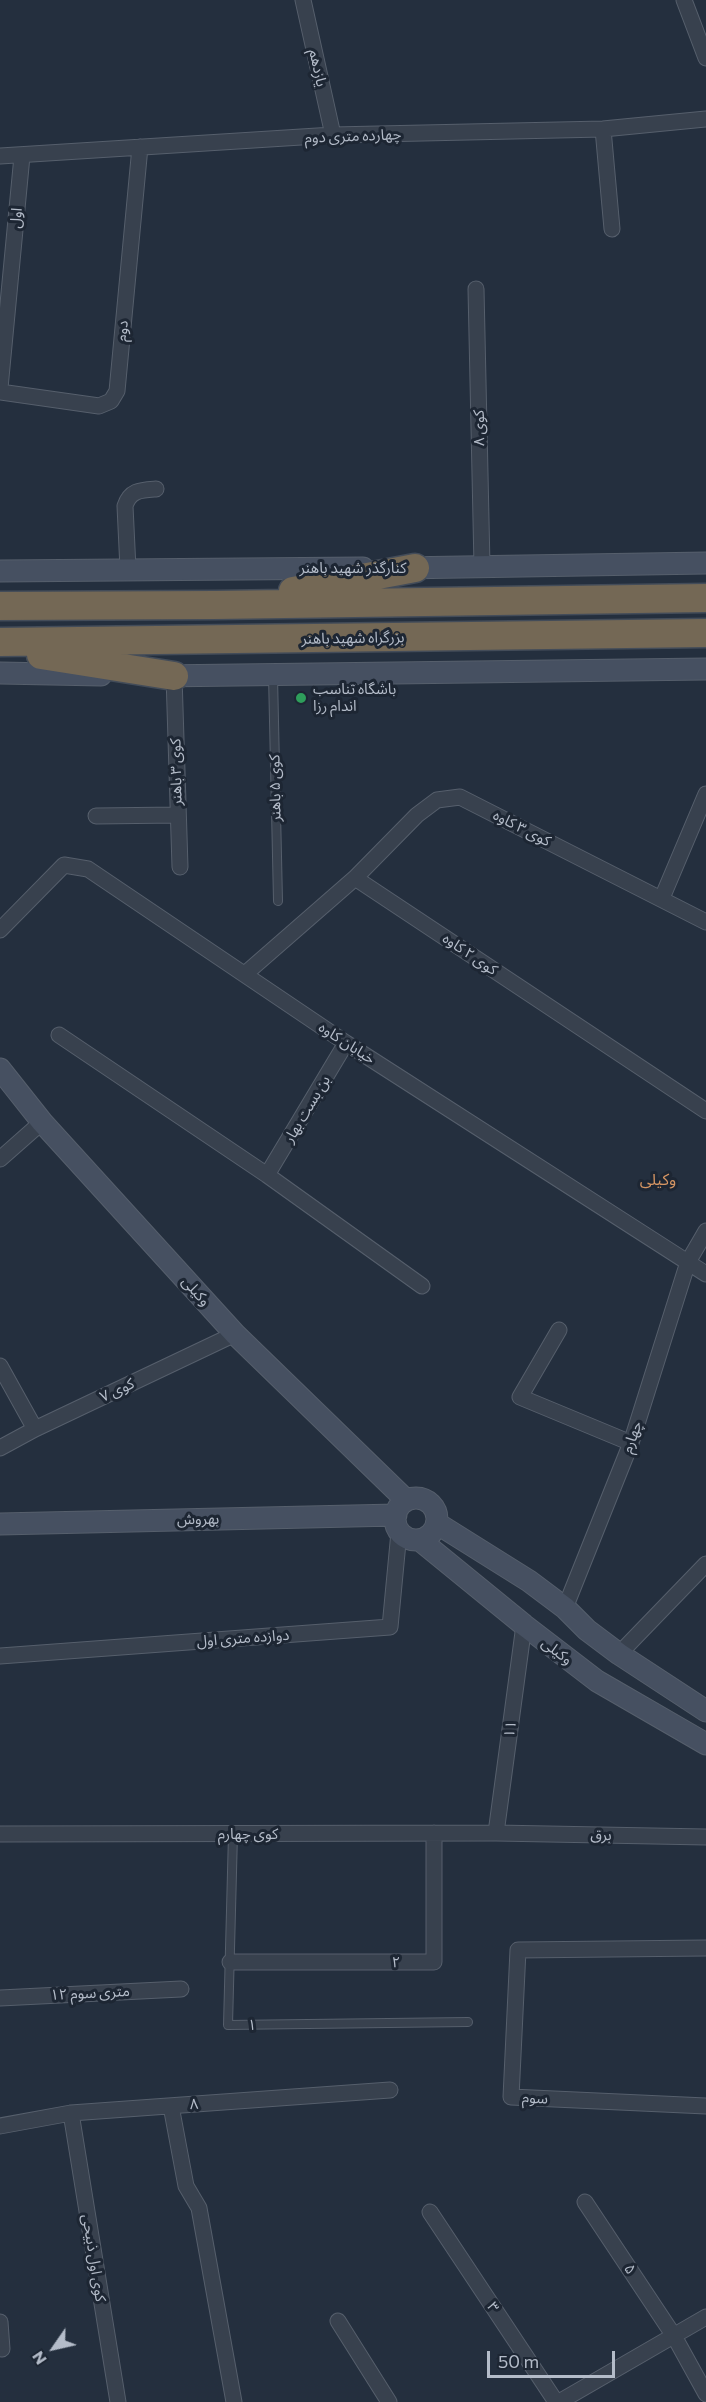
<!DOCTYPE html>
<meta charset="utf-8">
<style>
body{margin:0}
#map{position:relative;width:706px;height:2402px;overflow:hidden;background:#242f3e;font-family:Commissioner,sans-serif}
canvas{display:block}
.north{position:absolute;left:24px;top:2318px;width:60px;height:60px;-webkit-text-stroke:4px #1d2633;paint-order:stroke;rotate:236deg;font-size:16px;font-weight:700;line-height:24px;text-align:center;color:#b4bcc9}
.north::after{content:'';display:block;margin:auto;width:21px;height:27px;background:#b4bcc9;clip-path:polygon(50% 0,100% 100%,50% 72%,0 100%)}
.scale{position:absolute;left:487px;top:2351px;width:128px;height:27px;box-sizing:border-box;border:3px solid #b4bcc9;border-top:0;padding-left:8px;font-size:18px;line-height:21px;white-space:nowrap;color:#b4bcc9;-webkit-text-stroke:4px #1d2633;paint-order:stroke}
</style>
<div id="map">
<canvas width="706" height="2402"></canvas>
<div class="north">N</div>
<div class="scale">50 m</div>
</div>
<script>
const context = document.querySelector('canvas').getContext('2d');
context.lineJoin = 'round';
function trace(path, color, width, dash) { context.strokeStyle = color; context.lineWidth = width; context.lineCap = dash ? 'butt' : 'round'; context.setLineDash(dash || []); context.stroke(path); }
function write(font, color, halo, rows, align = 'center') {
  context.font = font + ' Commissioner,"Noto Sans Arabic",sans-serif'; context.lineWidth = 6; context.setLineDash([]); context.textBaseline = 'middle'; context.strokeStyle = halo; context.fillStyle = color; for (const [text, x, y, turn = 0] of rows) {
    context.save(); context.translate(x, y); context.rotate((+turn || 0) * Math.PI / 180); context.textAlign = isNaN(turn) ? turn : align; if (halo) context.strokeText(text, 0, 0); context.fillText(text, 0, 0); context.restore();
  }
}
const lane = new Path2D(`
 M 273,676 L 278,901
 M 233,1834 L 228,2025 L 468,2022`);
const street = new Path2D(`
 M 303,0 L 333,135
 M 684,0 L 706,58
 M 603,129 L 612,229
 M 0,156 L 333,135 L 603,129 L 706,119
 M 476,289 L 482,566
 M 0,388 L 22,156
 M 0,392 L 99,406 L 111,401 L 117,391 L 140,147
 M 128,569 L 125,506 C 130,490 141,490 156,489
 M 174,676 L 180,867
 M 96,816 L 177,815
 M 355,878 L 417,815 L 437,800 L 460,797 L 706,922
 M 662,898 L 706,794
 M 0,930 L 64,865 L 88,869 L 346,1043 L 706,1274
 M 245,974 L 355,878 L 706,1111
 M 59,1035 L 267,1175 L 422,1286
 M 0,1159 L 42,1122
 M 267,1175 L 346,1043
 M 559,1330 L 520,1397 L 631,1443
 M 0,1366 L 35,1429
 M 0,1448 L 35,1429 L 235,1334
 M 565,1608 L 631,1443 L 688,1262 L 706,1231
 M 619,1654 L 706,1564
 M 0,1656 L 390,1627 L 399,1532
 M 496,1833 L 524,1625
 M 0,1834 L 496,1833 L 706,1837
 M 706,1948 L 518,1950 L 511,2097 L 706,2106
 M 230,1962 L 434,1962 L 434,1833
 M 0,1998 L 181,1989
 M 171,2106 L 186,2186 L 199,2208 L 234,2402
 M 71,2113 L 118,2402
 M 0,2126 L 71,2113 L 390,2090
 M 585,2202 L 674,2336 L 706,2394
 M 430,2212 L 556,2402
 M 338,2321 L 389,2402
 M 0,2322 L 2,2349
 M 559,2402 L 706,2317`);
const secondary = new Path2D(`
 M 401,568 L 706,563
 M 0,571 L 363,568
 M 0,673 L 101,675
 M 160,676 L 706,669
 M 0,1069 L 42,1122 L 235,1334 L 406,1500
 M395 1519a21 21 0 1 1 42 0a21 21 0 1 1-42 0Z
 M 0,1524 L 396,1515
 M 438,1524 L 529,1581 L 565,1608 L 587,1630 L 619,1654 L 706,1711
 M 421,1541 L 524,1625 L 597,1681 L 706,1744`);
const highway = new Path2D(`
 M 293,591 L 415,568
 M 0,606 L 215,605 L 706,598
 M 0,642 L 706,633
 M 41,655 L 174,676`);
trace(lane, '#565f6c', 10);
trace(street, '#565f6c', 17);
trace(secondary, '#565f6c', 23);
trace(highway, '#434c59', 31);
trace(lane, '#38414e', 8);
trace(street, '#38414e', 15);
trace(secondary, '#465061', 21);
trace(highway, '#746855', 28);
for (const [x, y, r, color] of [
 [301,698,6,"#2e9e5b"]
]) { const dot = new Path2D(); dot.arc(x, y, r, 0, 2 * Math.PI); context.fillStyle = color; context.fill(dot); trace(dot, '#1d2633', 2); }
write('15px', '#b4bcc9', '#1d2633', [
 ["یازدهم",318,68,78],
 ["چهارده متری دوم",353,136,-2],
 ["اول",16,218,-85],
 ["دوم",122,331,-85],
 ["کوی ۸",479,428,-91],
 ["کنارگذر شهید باهنر",353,568],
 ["بزرگراه شهید باهنر",353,638,-1],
 ["کوی ۳ باهنر",176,772,-91],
 ["کوی ۵ باهنر",275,788,-91],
 ["کوی ۳ کاوه",522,828,27],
 ["کوی ۲ کاوه",470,954,34],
 ["خیابان کاوه",347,1043,33],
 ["بن بست بهار",307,1109,-59],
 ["وکیلی",196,1291,48],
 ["کوی ۷",117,1390,-25],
 ["چهارم",632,1437,-71],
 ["بهروش",198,1519,-1],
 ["دوازده متری اول",243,1638,-4],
 ["وکیلی",557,1651,37],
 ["۱۱",510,1729,-82],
 ["کوی چهارم",248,1834],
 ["برق",601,1835,1],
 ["۲",396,1962],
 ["۱۲ متری سوم",90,1993,-3],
 ["۱",252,2025,-1],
 ["سوم",535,2098,3],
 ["۸",194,2104,-4],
 ["کوی اول ذبیحی",94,2258,81],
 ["۵",630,2269,56],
 ["۳",493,2307,56]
]);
write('15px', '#b4bcc9', '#1d2633', [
 ["باشگاه تناسب",313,689],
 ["اندام رزا",313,706]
], 'left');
write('16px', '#d59563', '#1d2633', [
 ["وکیلی",658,1180]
]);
</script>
